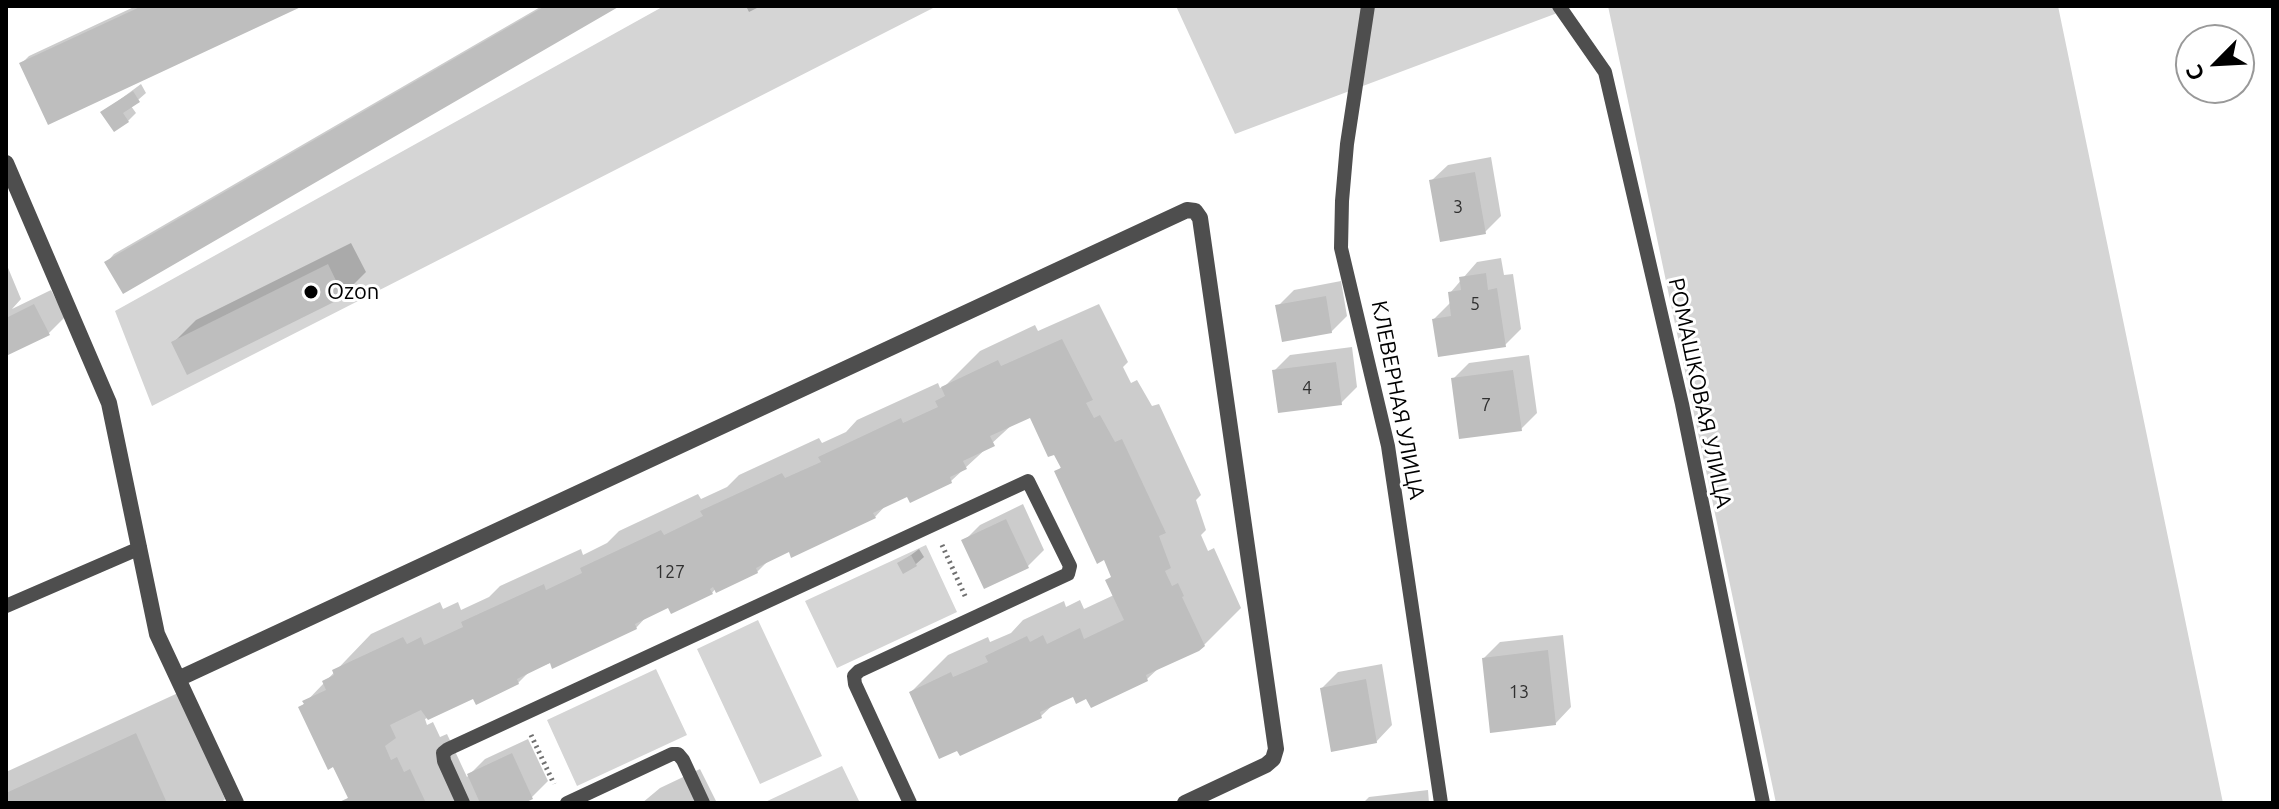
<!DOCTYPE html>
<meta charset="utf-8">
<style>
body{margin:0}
#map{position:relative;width:2279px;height:809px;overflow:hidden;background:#fff;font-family:Ubuntu,sans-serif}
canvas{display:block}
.frame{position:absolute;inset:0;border:8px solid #000;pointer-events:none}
.north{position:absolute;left:2175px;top:24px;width:80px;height:80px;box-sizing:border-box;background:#fff;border:2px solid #999;border-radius:50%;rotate:246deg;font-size:22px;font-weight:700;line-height:32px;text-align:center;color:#000}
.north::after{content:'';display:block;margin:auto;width:28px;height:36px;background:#000;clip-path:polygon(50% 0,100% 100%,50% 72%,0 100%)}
</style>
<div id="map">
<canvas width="2279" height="809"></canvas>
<div class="frame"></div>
<div class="north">С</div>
</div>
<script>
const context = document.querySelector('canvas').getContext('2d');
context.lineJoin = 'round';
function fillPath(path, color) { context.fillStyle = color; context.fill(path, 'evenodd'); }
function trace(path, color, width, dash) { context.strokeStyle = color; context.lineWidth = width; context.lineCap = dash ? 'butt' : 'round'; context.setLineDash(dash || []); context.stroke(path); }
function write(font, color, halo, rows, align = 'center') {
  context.font = font + ' Ubuntu,sans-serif'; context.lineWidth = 6; context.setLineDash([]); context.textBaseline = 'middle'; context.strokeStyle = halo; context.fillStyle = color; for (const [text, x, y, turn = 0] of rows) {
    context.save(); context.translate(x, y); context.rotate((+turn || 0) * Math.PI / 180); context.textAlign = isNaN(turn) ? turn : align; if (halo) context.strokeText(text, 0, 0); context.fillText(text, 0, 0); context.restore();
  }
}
fillPath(new Path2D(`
 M 664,6 L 937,6 L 152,406 L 115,311 Z
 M 1176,6 L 1576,6 L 1235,134 Z
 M 1608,6 L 2058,6 L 2223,803 L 1776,803 Z
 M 926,545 L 957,612 L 837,668 L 805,601 Z
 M 758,620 L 822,756 L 760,784 L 697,649 Z
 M 656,669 L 687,735 L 577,786 L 547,720 Z
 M 842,766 L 860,803 L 763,803 Z`), '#d5d5d5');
fillPath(new Path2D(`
 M 136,6 L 298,6 L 21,64 L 29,56 Z
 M 542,6 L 616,6 L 107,262 L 114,254 Z
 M 746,6 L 761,6 L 749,12 Z
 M 141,84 L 146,93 L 131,106 L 136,113 L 128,121 L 103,112 Z
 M 1491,157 L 1501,216 L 1485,232 L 1431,181 L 1448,165 Z
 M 351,243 L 366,272 L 343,295 L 173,343 L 196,320 Z
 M 1501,258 L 1504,275 L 1513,274 L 1521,329 L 1505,345 L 1434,319 L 1451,302 L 1450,293 L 1477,262 Z
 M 6,263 L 21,299 L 12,309 L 51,290 L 65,317 L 49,333 L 6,354 Z
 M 1341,281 L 1347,316 L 1331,332 L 1278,306 L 1294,290 Z
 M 1099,304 L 1128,362 L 1123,367 L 1131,383 L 1137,380 L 1152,406 L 1159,404 L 1201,495 L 1196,500 L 1206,530 L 1201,535 L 1208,551 L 1214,548 L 1241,608 L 1204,645 L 1161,666 L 1147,679 L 1088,696 L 1074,694 L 1054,704 L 1041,716 L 911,692 L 948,655 L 988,637 L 990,642 L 1011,633 L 1023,620 L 1064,601 L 1066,607 L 1080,600 L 1084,609 L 1114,595 L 1113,575 L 1057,472 L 1062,466 L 1031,415 L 1015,422 L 951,481 L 908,495 L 887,504 L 875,517 L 770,559 L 757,572 L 716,588 L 712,593 L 669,606 L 648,615 L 636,628 L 530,671 L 518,683 L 474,697 L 425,719 L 427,725 L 433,722 L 440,737 L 447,734 L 467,777 L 485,759 L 528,739 L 548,781 L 532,797 L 519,803 L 345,803 L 349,796 L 301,707 L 371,634 L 440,602 L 443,609 L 458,602 L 461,610 L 489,597 L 500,586 L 581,549 L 583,555 L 607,543 L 619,531 L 698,494 L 701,499 L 727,487 L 739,475 L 819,438 L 822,443 L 846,432 L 857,420 L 938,383 L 940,388 L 945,386 L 980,351 L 1035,325 L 1038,331 Z
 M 1352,347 L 1357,387 L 1341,403 L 1274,371 L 1290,355 Z
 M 1529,355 L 1537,413 L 1521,429 L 1453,379 L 1469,363 Z
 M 1023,504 L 1044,550 L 1028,566 L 985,586 L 964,541 L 980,525 Z
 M 919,549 L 924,557 L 916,564 L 899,564 Z
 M 1563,635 L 1571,707 L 1555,724 L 1484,658 L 1500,642 Z
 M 1382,664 L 1392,725 L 1376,742 L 1322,688 L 1338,672 Z
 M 178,693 L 225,799 L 221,803 L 6,803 L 6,772 Z
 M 700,769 L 717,803 L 642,803 L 660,788 Z
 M 1428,790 L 1429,803 L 1363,803 L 1369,797 Z`), '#0003');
fillPath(new Path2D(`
 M 142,6 L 303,6 L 48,125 L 19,63 Z
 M 545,6 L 620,6 L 123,294 L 104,262 Z
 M 133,91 L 140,102 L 123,113 L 129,122 L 114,132 L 100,112 Z
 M 1475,172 L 1486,234 L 1440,242 L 1429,180 Z
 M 328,264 L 344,297 L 187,375 L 171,342 Z
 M 1486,273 L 1488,290 L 1497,288 L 1506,347 L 1438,357 L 1432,319 L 1451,316 L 1448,292 L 1461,290 L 1459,277 Z
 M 1326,296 L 1332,333 L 1282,342 L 1275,305 Z
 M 34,304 L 50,335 L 6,356 L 6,318 Z
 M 1062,339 L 1093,400 L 1086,403 L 1094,418 L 1100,415 L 1115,442 L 1122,439 L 1166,533 L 1159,536 L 1171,568 L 1165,571 L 1172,586 L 1178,583 L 1184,596 L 1182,597 L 1205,646 L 1199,651 L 1146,675 L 1148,681 L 1091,708 L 1086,699 L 1076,704 L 1073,697 L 1040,712 L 1042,718 L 960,756 L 957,751 L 939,759 L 909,692 L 951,672 L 953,677 L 988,662 L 985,656 L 1027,636 L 1030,642 L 1043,635 L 1047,644 L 1080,628 L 1084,639 L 1124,620 L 1105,580 L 1111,577 L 1104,560 L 1097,564 L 1054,471 L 1061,468 L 1054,455 L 1048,457 L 1030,418 L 990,436 L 995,446 L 963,461 L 967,469 L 950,477 L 952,483 L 910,503 L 907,497 L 873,513 L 876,518 L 791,558 L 789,552 L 756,568 L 758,573 L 716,593 L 713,587 L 710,589 L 713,594 L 671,614 L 668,608 L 635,624 L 637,629 L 552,669 L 550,663 L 517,679 L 519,684 L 476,705 L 473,699 L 428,720 L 421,710 L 390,725 L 396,738 L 385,746 L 391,760 L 397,757 L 404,772 L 410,769 L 426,803 L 337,803 L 348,798 L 333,767 L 328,770 L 298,707 L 304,704 L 302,701 L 326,690 L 322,681 L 334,675 L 332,670 L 403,637 L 407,644 L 421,637 L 424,645 L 463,627 L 461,622 L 544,584 L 546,590 L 582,573 L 580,568 L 661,530 L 664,535 L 703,516 L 700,511 L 782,473 L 785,478 L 821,462 L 818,457 L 901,418 L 903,423 L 938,407 L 935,401 L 945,396 L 941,387 L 998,360 L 1001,366 Z
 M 1336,362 L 1342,405 L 1278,413 L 1272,370 Z
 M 1513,370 L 1522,431 L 1459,439 L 1451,378 Z
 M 1006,519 L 1029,568 L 984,589 L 961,540 Z
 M 911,555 L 917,566 L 903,574 L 897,563 Z
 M 1548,650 L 1556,725 L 1490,733 L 1482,658 Z
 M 1366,679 L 1377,743 L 1331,752 L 1320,688 Z
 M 136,733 L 167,803 L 6,803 L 6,793 Z
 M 512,753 L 533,799 L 524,803 L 480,803 L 467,774 Z`), '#bebebe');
trace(new Path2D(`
 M 942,545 L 966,598
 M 531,735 L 554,784`), '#707070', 5, [2, 4]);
trace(new Path2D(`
 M 1368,6 L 1347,144 L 1342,201 L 1341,248 L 1388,446 L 1441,803
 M 1559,6 L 1605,72 L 1682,404 L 1763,803
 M 6,606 L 140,548
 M 463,803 L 444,761 L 443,753 L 448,749 L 1028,481 L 1070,566 L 1068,574 L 859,671 L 854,676 L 855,684 L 910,803
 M 567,803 L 672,754 L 678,754 L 683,760 L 703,803`), '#4e4e4e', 14);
trace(new Path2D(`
 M 6,163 L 109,403 L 157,634 L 236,803
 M 178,679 L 1187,210 L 1195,211 L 1200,218 L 1276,749 L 1273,759 L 1266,765 L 1185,803`), '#4e4e4e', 16);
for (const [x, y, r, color] of [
 [311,292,8,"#000"]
]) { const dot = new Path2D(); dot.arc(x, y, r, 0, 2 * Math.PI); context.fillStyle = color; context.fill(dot); trace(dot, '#fff', 3); }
write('18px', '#303030', null, [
 ["3",1458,207],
 ["5",1475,304],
 ["4",1307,388],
 ["7",1486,405],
 ["127",670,572],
 ["13",1519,692]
]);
write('22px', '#000', '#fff', [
 ["Ozon",327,292]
], 'left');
write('22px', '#000', '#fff', [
 ["РОМАШКОВАЯ УЛИЦА",1700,393,78],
 ["КЛЕВЕРНАЯ УЛИЦА",1398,400,79]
]);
</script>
